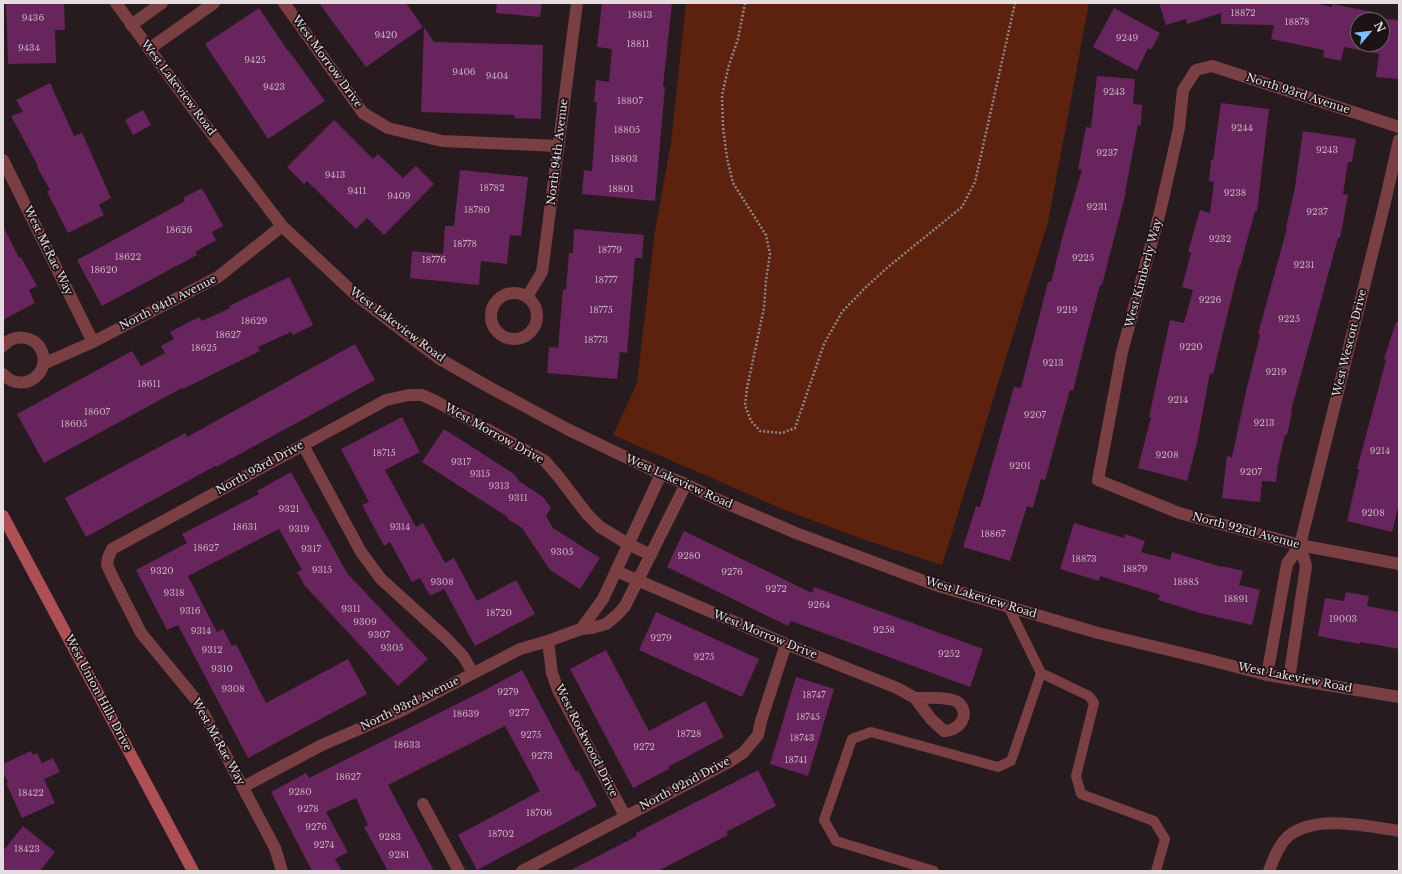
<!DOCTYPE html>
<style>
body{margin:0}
#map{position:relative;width:1402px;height:874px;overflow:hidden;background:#271b1f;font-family:"Libre Baskerville",serif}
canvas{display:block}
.frame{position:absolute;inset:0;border:4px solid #e5dcdf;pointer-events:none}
.north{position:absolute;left:1350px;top:12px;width:40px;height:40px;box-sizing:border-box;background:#1d1216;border:1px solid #6d6366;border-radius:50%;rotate:62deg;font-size:11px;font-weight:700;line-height:16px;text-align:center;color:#e5dcdf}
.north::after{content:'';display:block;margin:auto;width:14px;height:18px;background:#81bcfa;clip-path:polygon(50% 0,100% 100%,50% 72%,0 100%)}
</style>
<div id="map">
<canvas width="1402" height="874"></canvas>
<div class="frame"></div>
<div class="north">N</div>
</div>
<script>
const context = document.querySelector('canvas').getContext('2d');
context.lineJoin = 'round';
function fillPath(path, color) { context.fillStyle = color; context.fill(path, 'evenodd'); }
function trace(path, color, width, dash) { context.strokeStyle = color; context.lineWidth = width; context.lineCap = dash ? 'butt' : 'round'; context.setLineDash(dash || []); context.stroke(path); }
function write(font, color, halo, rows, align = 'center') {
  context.font = font + ' "Libre Baskerville",serif'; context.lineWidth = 3.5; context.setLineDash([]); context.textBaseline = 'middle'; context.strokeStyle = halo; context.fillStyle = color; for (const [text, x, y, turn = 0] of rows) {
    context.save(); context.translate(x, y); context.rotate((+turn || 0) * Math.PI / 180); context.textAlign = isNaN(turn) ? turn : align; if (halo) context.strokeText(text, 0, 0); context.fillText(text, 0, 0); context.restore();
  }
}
fillPath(new Path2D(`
 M 686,3 L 1089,3 L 1048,222 L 942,565 L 859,538 L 780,508 L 613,435 L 637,383 L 655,231 L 671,143 Z`), '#5c220e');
fillPath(new Path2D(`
 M 64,3 L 65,30 L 55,30 L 56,63 L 8,64 L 6,4 Z
 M 319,3 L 406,3 L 423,27 L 366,67 Z
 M 497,3 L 542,3 L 540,17 L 496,13 Z
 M 602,3 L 672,3 L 663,86 L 665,87 L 655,201 L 582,194 L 584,170 L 592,171 L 597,102 L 594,102 L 596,80 L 609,82 L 612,49 L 597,47 Z
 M 1159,3 L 1314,3 L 1332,7 L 1332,4 L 1374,12 L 1373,18 L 1399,20 L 1399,79 L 1376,77 L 1379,54 L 1344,47 L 1341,61 L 1323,57 L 1324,50 L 1271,39 L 1274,25 L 1221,24 L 1221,13 L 1187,24 L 1186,19 L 1166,25 ZM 1358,20 L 1382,20 L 1382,44 L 1358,44 Z
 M 259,8 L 288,51 L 289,51 L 325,101 L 268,139 L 205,44 Z
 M 1114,8 L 1160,33 L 1151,50 L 1148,48 L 1137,71 L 1093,47 Z
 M 424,27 L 434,42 L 543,45 L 541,119 L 514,118 L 515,115 L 421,112 Z
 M 1097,76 L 1135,79 L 1133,104 L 1142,105 L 1141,125 L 1138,125 L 1125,192 L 1126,192 L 1102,285 L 1100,285 L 1086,338 L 1073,391 L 1070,390 L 1045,480 L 1041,479 L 1033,508 L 1027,506 L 1010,561 L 963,547 L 976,506 L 980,507 L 1014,387 L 1021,388 L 1048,282 L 1051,282 L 1064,231 L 1082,170 L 1078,169 L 1086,127 L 1091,128 Z
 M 50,83 L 74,136 L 82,133 L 111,198 L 99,205 L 104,215 L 68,233 L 47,192 L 50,190 L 37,167 L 38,166 L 11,116 L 23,112 L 16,100 Z
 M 1221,103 L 1269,109 L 1257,211 L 1255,211 L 1240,267 L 1239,267 L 1213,374 L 1210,373 L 1197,443 L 1187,481 L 1138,468 L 1151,417 L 1149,417 L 1170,320 L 1184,323 L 1193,290 L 1182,287 L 1191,253 L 1188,252 L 1200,210 L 1210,213 L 1214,182 L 1209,181 L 1211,160 L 1213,160 Z
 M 143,110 L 151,125 L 133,135 L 125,120 Z
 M 334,120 L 373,159 L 378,154 L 403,178 L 416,166 L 434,184 L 384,235 L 367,218 L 356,229 L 307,181 L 304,184 L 287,167 Z
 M 1303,131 L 1356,139 L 1352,162 L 1348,162 L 1343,194 L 1348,195 L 1340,238 L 1338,238 L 1291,411 L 1292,412 L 1287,435 L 1285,435 L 1278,464 L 1276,482 L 1262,481 L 1260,502 L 1222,498 L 1227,456 L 1232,457 L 1247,387 L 1260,335 L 1258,334 L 1287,228 L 1286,228 L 1295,187 Z
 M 460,170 L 528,177 L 521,236 L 510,235 L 507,264 L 481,261 L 479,285 L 410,278 L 412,251 L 443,254 L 445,226 L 454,226 Z
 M 202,188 L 223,226 L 212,232 L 216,240 L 195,252 L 197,255 L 102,306 L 77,260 L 185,201 L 183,198 Z
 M 3,226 L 19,258 L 21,257 L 37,286 L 29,290 L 35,303 L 3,320 Z
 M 574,229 L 644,235 L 642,258 L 635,258 L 627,353 L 620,352 L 617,379 L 547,373 L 549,347 L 558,348 L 563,289 L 566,290 L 569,253 L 573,253 Z
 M 289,277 L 313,325 L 293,335 L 291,332 L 258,347 L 260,351 L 183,389 L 182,388 L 44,463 L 17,414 L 132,351 L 141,366 L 165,353 L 161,346 L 174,339 L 170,332 L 199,317 L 202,321 L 230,308 L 229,306 Z
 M 1396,322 L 1399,322 L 1399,504 L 1392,532 L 1347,521 L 1359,469 L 1357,469 L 1386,360 L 1384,359 Z
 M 355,344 L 375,380 L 216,467 L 215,466 L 86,537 L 65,498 L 185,433 L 187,437 Z
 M 402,417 L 420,452 L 385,470 L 416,527 L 423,523 L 445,563 L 454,558 L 477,601 L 516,580 L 535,614 L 475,646 L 444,589 L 430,596 L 420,578 L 412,582 L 390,542 L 384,546 L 362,505 L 369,502 L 341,449 Z
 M 444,429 L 514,474 L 519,481 L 543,497 L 551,508 L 546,516 L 553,528 L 600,558 L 580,589 L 550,570 L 522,528 L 509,520 L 506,516 L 422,462 Z
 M 291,472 L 347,573 L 428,659 L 398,686 L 305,586 L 297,572 L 302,570 L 279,529 L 188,576 L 217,632 L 223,629 L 232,646 L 236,644 L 266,703 L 348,659 L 367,694 L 248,758 L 178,625 L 167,630 L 136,570 L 187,543 L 182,534 L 259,494 L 257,491 Z
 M 1074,523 L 1124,538 L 1125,534 L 1145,541 L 1141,552 L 1170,560 L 1172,552 L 1222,567 L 1222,566 L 1243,571 L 1239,585 L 1260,590 L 1252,625 L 1200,613 L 1158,600 L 1160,595 L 1100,576 L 1099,581 L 1060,569 Z
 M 684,531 L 812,593 L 814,587 L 983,649 L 970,687 L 791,621 L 788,626 L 667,567 Z
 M 1346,592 L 1369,596 L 1367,606 L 1399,612 L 1399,649 L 1360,642 L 1360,644 L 1318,636 L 1325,598 L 1344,601 Z
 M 656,612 L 759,659 L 742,697 L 639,650 Z
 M 606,650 L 649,731 L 705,701 L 724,737 L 668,767 L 669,769 L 633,788 L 570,669 Z
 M 522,670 L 576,772 L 578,770 L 597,806 L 477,870 L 458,835 L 540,791 L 505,726 L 388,785 L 434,871 L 388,871 L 364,827 L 368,825 L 356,798 L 326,812 L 348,852 L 335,859 L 342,871 L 312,871 L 271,792 L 306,773 L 309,778 L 481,692 Z
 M 796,677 L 834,689 L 808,776 L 770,764 Z
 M 31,751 L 33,755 L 37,753 L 42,763 L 53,758 L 60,772 L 44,779 L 55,803 L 22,818 L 6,783 L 8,783 L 3,772 L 3,764 Z
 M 758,770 L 776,806 L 726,832 L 728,835 L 658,871 L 569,871 L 637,836 L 636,833 Z
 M 23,826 L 55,852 L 40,871 L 3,871 L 3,851 Z`), '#68245c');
trace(new Path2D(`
 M 745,3 L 738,39 L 729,65 L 722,95 L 723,127 L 727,158 L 733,183 L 766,235 L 770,254 L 766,280 L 764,308 L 747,388 L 745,405 L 751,421 L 760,431 L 782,433 L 795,428 L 824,344 L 842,312 L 865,288 L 888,267 L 962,207 L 975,182 L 1015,3`), '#8f8588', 2.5, [2, 2]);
trace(new Path2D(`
 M 1008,606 L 1041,673 L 1089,696 L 1094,703 L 1076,776 L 1081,794 L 1154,821 L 1165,839 L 1156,871
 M 934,871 L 836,841 L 824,820 L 852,739 L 871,732 L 998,767 L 1011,761 L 1041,673`), '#7a3f42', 10);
trace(new Path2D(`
 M 284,3 L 363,113 L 388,128 L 442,141 L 559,146
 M 131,25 L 162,3
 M 149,49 L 214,3
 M 1399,127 L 1212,66 L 1196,70 L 1183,90 L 1179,128 L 1160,212 L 1122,352 L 1098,480 L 1179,513 L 1300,545 L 1399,564
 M 3,160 L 93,342
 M491 316a23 23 0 1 1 46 0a23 23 0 1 1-46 0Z
 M 527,297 L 542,272 L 577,3
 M 3,346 C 9,339 16,336 25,338 C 30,339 35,341 38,345 C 57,369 24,397 3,374
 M 43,364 L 93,342 L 218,277 L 282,226
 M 303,445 L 361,552 L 381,579 L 447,639 L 463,656 L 473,673
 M 616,571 L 786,644 L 897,688 L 915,698 L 931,719 L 944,731 C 959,731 971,715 959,703 C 951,696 925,698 915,698
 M 581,629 L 603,599 L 661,474
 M 548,641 L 552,673 L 558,690 L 625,816
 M 1267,675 L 1287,564 L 1300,545 L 1385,202 L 1399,140
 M 1289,679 L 1306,566 L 1300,545
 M 243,787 L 322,745 L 401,711 L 520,649 L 548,641 L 581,629 L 592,628 L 606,624 L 617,615 L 625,606 L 686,484
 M 423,804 L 459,871
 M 282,871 L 275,848 L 197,701 L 141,633 L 113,578 L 107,565 L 108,558 L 112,549 L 386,400 L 409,395 L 422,395 L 437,402 L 545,461 L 558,476 L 587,514 L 600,527 L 628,544 L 651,555
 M 522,871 L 729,762 L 743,753 L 758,735 L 761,721 L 786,644
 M 1269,871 C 1274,858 1279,843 1291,834 C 1319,815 1367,826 1399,831`), '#7a3f42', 12);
trace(new Path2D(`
 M 116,3 L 193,109 L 282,226 L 357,296 L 438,358 L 487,386 L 569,430 L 661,474 L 686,484 L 714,498 L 796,533 L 935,585 L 1098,633 L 1206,659 L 1267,675 L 1399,697`), '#7a3f42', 12);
trace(new Path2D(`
 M 3,516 L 193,871`), '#ad4f55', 12);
write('9px', '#c6aebe', null, [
 ["18872",1243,13],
 ["18813",640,15],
 ["9436",33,18],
 ["18878",1297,22],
 ["9420",386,35],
 ["9249",1127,38],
 ["18811",638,44],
 ["9434",29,48],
 ["9425",255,60],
 ["9406",464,72],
 ["9404",497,76],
 ["9423",274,87],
 ["9243",1114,92],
 ["18807",630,101],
 ["9244",1242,128],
 ["18805",627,130],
 ["9243",1327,150],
 ["9237",1107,153],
 ["18803",624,159],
 ["9413",335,175],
 ["18782",492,188],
 ["18801",621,189],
 ["9411",357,191],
 ["9238",1235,193],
 ["9409",399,196],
 ["9231",1097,207],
 ["18780",477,210],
 ["9237",1317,212],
 ["18626",179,230],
 ["9232",1220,239],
 ["18778",465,244],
 ["18779",610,250],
 ["18622",128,257],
 ["9225",1083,258],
 ["18776",434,260],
 ["9231",1304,265],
 ["18620",104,270],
 ["18777",606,280],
 ["9226",1210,300],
 ["18775",601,310],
 ["9219",1067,310],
 ["9225",1289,319],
 ["18629",254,321],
 ["18627",228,335],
 ["18773",596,340],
 ["9220",1191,347],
 ["18625",204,348],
 ["9213",1053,363],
 ["9219",1276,372],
 ["18611",149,384],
 ["9214",1178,400],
 ["18607",97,412],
 ["9207",1035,415],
 ["9213",1264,423],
 ["18605",74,424],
 ["9214",1380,451],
 ["18715",384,453],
 ["9208",1167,455],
 ["9317",461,462],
 ["9201",1020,466],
 ["9207",1251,472],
 ["9315",480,474],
 ["9313",499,486],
 ["9311",518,498],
 ["9321",289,509],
 ["9208",1373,513],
 ["18631",245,527],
 ["9314",400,527],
 ["9319",299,529],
 ["18867",993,534],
 ["18627",206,548],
 ["9317",311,549],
 ["9305",562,552],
 ["9280",689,556],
 ["18873",1084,559],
 ["18879",1135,569],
 ["9315",322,570],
 ["9320",162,571],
 ["9276",732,572],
 ["9308",442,582],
 ["18885",1186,582],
 ["9272",776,589],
 ["9318",174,593],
 ["18891",1236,599],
 ["9264",819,605],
 ["9311",351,609],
 ["9316",190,611],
 ["18720",499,613],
 ["19003",1343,619],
 ["9309",365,622],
 ["9258",884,630],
 ["9314",201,631],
 ["9307",379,635],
 ["9279",661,638],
 ["9305",392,648],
 ["9312",212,650],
 ["9252",949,654],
 ["9275",704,657],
 ["9310",222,669],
 ["9308",233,689],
 ["9279",508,692],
 ["18747",814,695],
 ["9277",519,713],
 ["18639",466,714],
 ["18745",808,717],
 ["18728",689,734],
 ["9275",531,735],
 ["18743",802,738],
 ["18633",407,745],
 ["9272",644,747],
 ["9273",542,756],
 ["18741",796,760],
 ["18627",348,777],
 ["9280",300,792],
 ["18422",31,793],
 ["9278",308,809],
 ["18706",539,813],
 ["9276",316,827],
 ["18702",501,834],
 ["9283",390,837],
 ["9274",324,845],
 ["18423",27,849],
 ["9281",399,855]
]);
write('11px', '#e5dcdf', '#1d1216', [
 ["West Morrow Drive",327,62,54],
 ["West Lakeview Road",178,88,53],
 ["North 93rd Avenue",1298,94,18],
 ["North 94th Avenue",558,152,-83],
 ["West McRae Way",48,251,64],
 ["West Kimberly Way",1144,273,-75],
 ["North 94th Avenue",168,303,-27],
 ["West Lakeview Road",397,325,37],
 ["West Wescott Drive",1350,343,-76],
 ["West Morrow Drive",494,434,29],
 ["North 93rd Drive",260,468,-29],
 ["West Lakeview Road",679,482,24],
 ["North 92nd Avenue",1246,531,15],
 ["West Lakeview Road",981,598,17],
 ["West Morrow Drive",765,635,22],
 ["West Lakeview Road",1295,678,11],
 ["West Union Hills Drive",98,693,62],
 ["North 93rd Avenue",410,704,-26],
 ["West Rockwood Drive",586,741,63],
 ["West McRae Way",218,742,61],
 ["North 92nd Drive",685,784,-28]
]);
</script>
